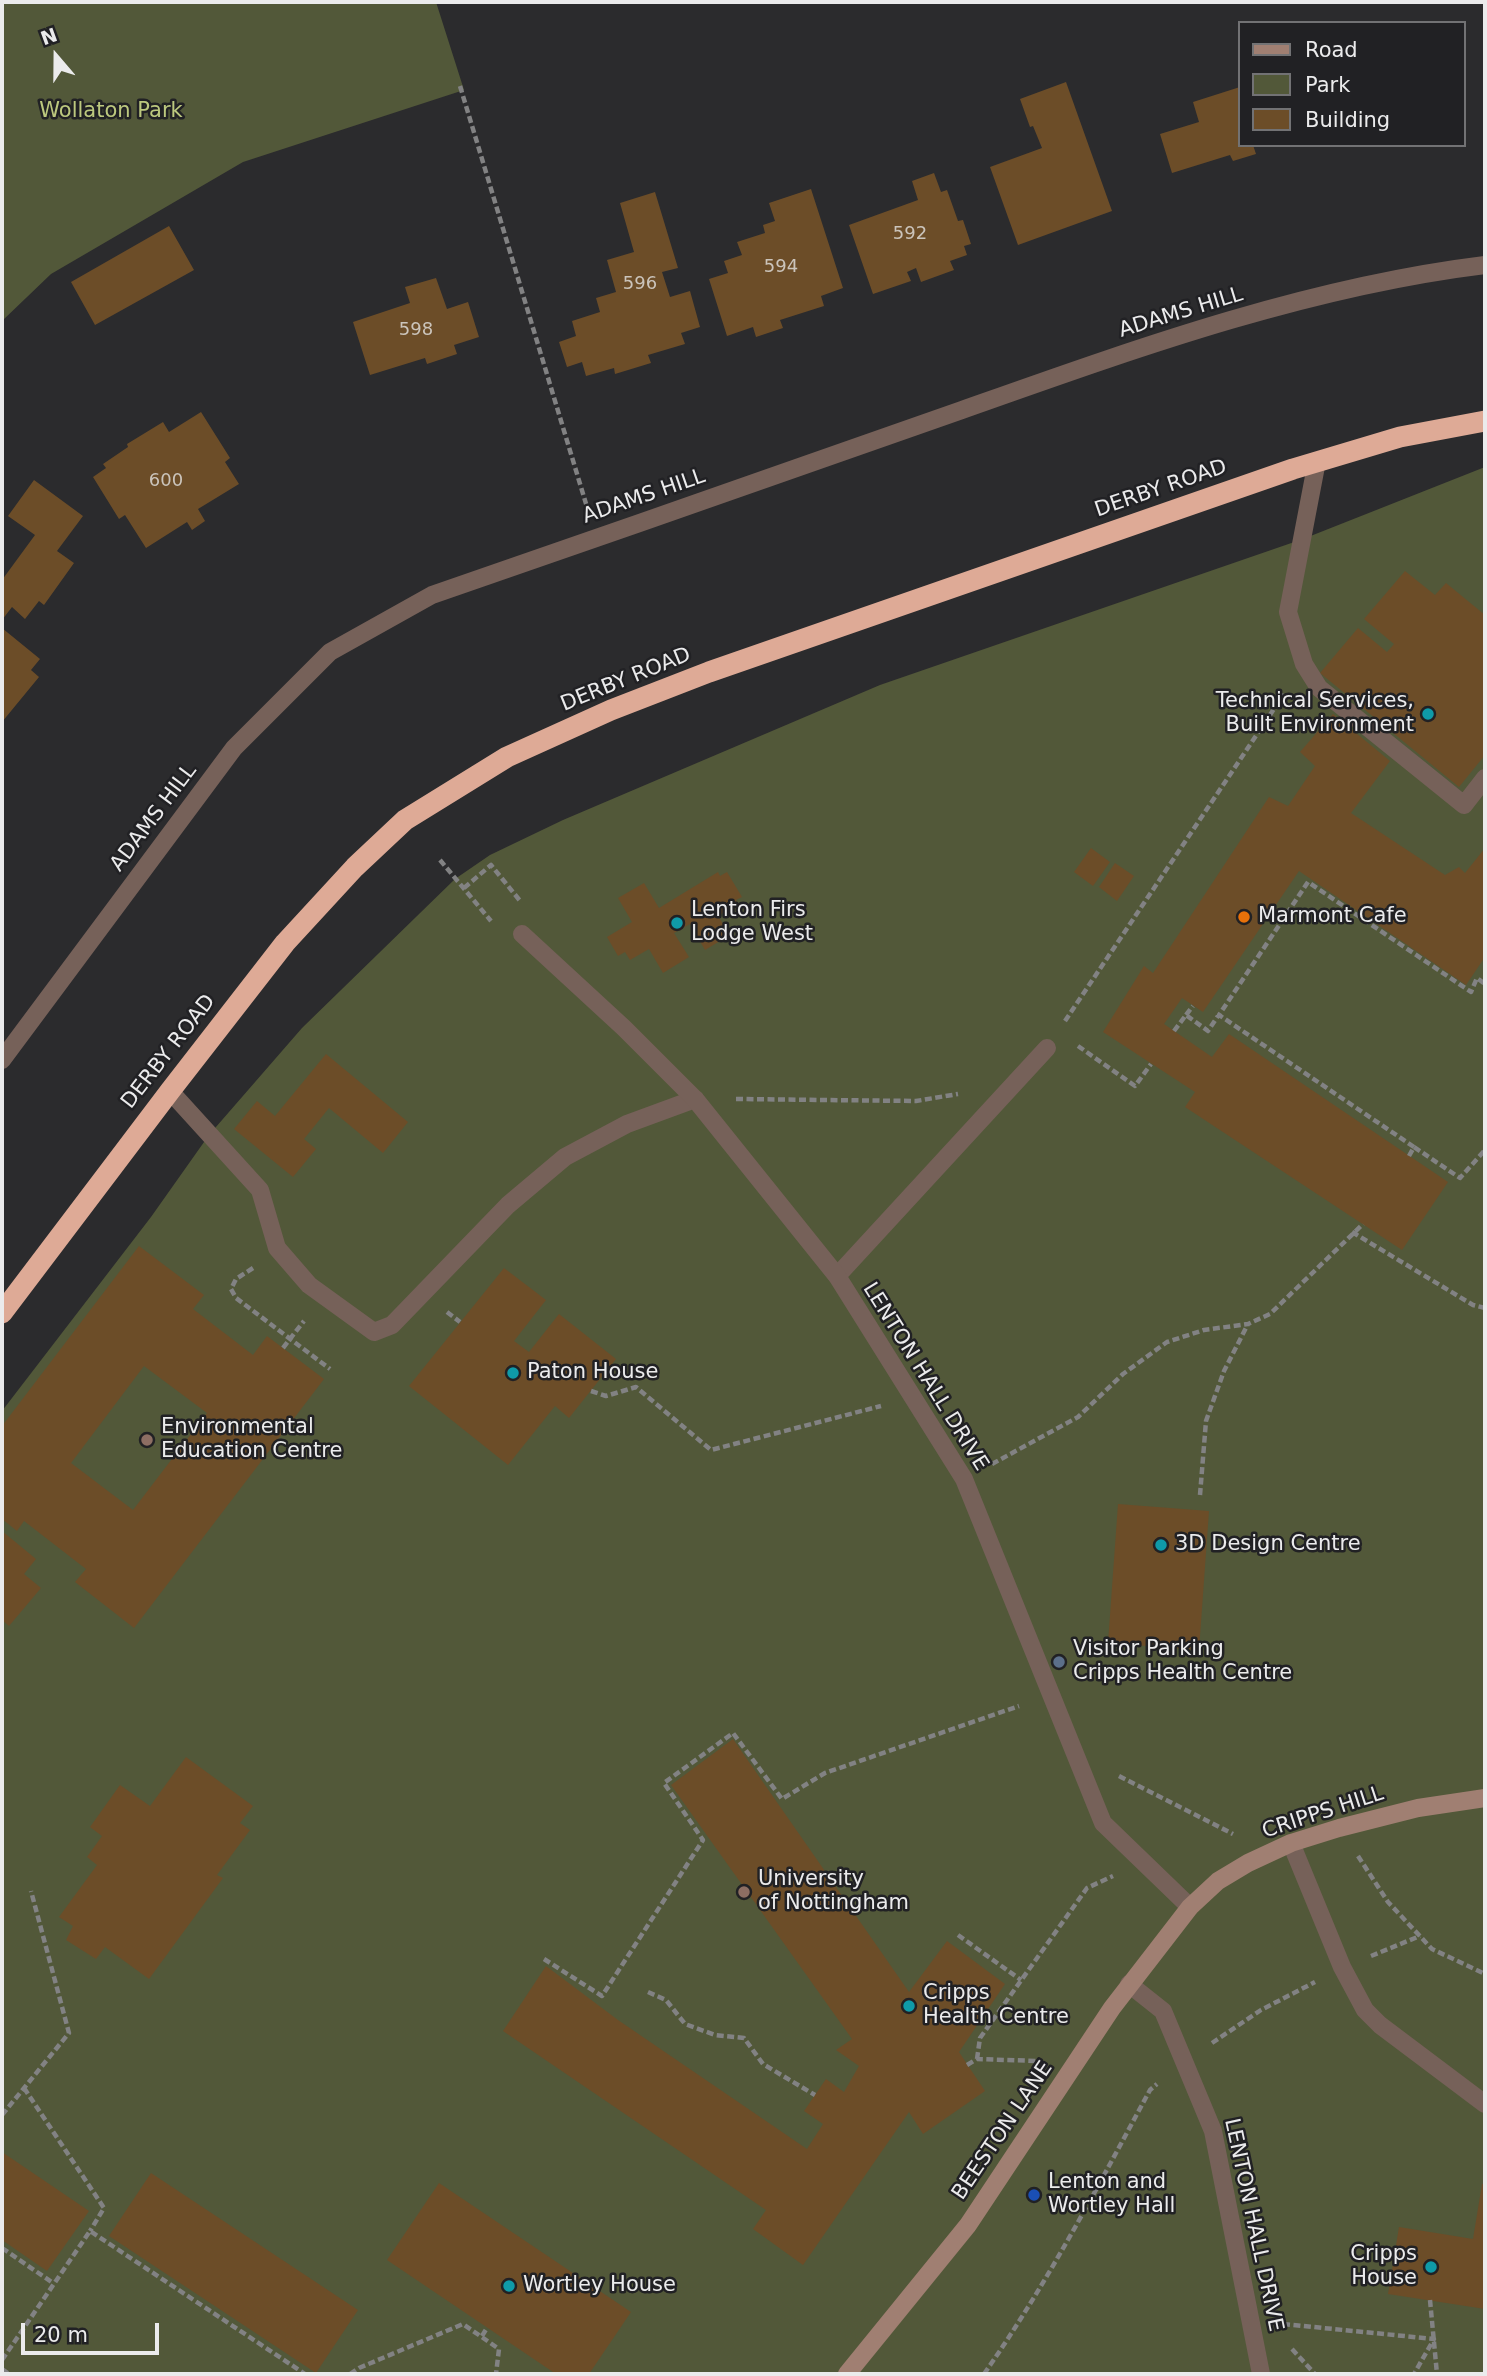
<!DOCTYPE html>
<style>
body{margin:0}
#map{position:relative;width:1487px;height:2376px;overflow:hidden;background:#2b2b2d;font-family:"DejaVu Sans",sans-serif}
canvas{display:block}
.frame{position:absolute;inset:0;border:4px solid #ebebec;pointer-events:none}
.legend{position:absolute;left:1238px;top:21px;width:228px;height:126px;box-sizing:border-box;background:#212124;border:2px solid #727274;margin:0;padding:9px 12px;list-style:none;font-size:21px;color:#ebebec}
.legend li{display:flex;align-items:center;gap:14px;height:35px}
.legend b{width:35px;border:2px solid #727274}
.north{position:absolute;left:21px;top:21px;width:70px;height:70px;-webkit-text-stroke:5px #212124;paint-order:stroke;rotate:340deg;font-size:19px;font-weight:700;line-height:28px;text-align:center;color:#ebebec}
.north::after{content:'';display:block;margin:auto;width:24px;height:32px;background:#ebebec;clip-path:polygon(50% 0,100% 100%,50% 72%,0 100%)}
.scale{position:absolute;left:21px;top:2323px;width:138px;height:32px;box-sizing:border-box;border:4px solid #ebebec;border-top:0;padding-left:9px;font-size:21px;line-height:24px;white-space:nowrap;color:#ebebec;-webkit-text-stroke:5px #212124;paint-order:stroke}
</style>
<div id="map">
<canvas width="1487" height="2376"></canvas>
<div class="frame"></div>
<ul class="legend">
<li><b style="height:9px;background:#a07f72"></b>Road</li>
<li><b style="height:19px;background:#525839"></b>Park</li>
<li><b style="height:19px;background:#6c4d28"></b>Building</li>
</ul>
<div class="north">N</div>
<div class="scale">20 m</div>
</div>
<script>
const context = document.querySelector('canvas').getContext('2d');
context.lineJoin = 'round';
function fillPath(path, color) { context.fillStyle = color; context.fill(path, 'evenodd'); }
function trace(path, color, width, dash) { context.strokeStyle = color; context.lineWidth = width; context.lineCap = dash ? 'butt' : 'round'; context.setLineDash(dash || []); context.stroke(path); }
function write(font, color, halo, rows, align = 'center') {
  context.font = font + ' "DejaVu Sans",sans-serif'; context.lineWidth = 5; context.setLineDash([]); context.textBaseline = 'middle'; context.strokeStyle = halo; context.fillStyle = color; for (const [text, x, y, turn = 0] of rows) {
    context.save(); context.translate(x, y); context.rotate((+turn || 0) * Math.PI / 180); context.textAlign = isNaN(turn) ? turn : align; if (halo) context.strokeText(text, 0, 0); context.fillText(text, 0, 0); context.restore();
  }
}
fillPath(new Path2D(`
 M 2,2 L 436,2 L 464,90 L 243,162 L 51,274 L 2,321 Z
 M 1485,467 L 1485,2374 L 2,2374 L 2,1411 L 151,1217 L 209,1135 L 302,1028 L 455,879 L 490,855 L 563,820 L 880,685 L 1303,539 Z`), '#525839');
fillPath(new Path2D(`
 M 1066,82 L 1112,211 L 1018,245 L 990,167 L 1042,148 L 1033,126 L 1030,127 L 1020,99 Z
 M 1240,87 L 1240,145 L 1253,145 L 1256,154 L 1233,161 L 1230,155 L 1172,173 L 1160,134 L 1199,122 L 1193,102 Z
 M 934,173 L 941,192 L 947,190 L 958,221 L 963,220 L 971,244 L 964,246 L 967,255 L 950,261 L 954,270 L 921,282 L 916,268 L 907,272 L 911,281 L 873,294 L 849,225 L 918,200 L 912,181 Z
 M 811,189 L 843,288 L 821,296 L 824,306 L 780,320 L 783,328 L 756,337 L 753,327 L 727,336 L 709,279 L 728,273 L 724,261 L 742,255 L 737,242 L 765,233 L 763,225 L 775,221 L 769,203 Z
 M 655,192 L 678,268 L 662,272 L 670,297 L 690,291 L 700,327 L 681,333 L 685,344 L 648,355 L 651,363 L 615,374 L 614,368 L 586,376 L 582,362 L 567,367 L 559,342 L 576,336 L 572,321 L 600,312 L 596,298 L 616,292 L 607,260 L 634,252 L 620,203 Z
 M 169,226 L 194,270 L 95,325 L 71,282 Z
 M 436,278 L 447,309 L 468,302 L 479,337 L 454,345 L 457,354 L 427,364 L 425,358 L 370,375 L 353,322 L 410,303 L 405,287 Z
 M 201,412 L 230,458 L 225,462 L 239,484 L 198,509 L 205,521 L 192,530 L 187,522 L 146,548 L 125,515 L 119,519 L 93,477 L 106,468 L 103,464 L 128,447 L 127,444 L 163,422 L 169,432 Z
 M 34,480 L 83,516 L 57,551 L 74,563 L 44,605 L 39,601 L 25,619 L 12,607 L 2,620 L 2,580 L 35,535 L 8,516 Z
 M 1405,571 L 1435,595 L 1446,583 L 1485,615 L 1485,755 L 1459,787 L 1320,673 L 1358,628 L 1387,652 L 1394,644 L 1364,619 Z
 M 2,628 L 40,659 L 31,670 L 39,677 L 2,722 Z
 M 1333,714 L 1390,761 L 1351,813 L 1445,875 L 1459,867 L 1465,873 L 1485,848 L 1485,957 L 1466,985 L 1299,871 L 1203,1012 L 1182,998 L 1164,1024 L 1212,1057 L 1229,1034 L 1448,1182 L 1402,1250 L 1185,1107 L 1195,1092 L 1103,1032 L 1144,966 L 1153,973 L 1269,797 L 1288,806 L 1315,766 L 1300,752 Z
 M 1091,848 L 1110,862 L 1093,886 L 1074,872 Z
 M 1115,863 L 1134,876 L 1117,901 L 1099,887 Z
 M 718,872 L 720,876 L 727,872 L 742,897 L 736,900 L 738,904 L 718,916 L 730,935 L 705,950 L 690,924 L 674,933 L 689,957 L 663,973 L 649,949 L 630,960 L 625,952 L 618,956 L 607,937 L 632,922 L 618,898 L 644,883 L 659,908 Z
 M 326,1054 L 408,1122 L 383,1153 L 329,1108 L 304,1139 L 316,1149 L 293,1177 L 234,1129 L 257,1101 L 275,1116 Z
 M 139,1246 L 204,1295 L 193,1309 L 253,1355 L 267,1336 L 324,1379 L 134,1628 L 75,1582 L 86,1569 L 24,1521 L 17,1531 L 2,1519 L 2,1426 ZM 144,1366 L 207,1413 L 133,1510 L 71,1463 Z
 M 504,1268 L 546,1300 L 514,1341 L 529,1352 L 559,1314 L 616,1359 L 569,1418 L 555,1406 L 508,1465 L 409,1386 Z
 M 1118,1504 L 1209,1511 L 1199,1650 L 1108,1643 Z
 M 2,1531 L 36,1559 L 24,1574 L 41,1588 L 9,1626 L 2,1620 Z
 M 733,1739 L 909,1992 L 947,1941 L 1005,1984 L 959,2052 L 985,2091 L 923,2134 L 909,2112 L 803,2265 L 753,2229 L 766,2210 L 503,2031 L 546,1966 L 618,2020 L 807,2149 L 823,2124 L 804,2111 L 826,2079 L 844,2092 L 859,2066 L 836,2050 L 852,2039 L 671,1785 Z
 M 186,1757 L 253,1806 L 240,1823 L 250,1830 L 217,1875 L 223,1878 L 149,1979 L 105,1947 L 96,1959 L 66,1940 L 73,1926 L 59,1917 L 97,1865 L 87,1857 L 102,1836 L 90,1827 L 120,1785 L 150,1806 Z
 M 2,2152 L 89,2211 L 47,2271 L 2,2240 Z
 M 151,2173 L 358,2310 L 316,2373 L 109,2236 Z
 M 439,2183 L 631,2312 L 589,2374 L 556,2374 L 387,2260 Z
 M 1482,2184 L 1485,2184 L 1485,2309 L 1388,2294 L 1399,2227 L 1473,2239 Z`), '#6c4d28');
trace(new Path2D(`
 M 460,86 L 587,507
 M 440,860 L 491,921
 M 464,888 L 491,865 L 521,902
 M 1186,1015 L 1193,1006
 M 1065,1021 L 1284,694
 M 1174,1031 L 1186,1015 L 1208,1031 L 1218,1016
 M 1078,1046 L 1135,1086 L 1151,1064
 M 736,1099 L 916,1101 L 958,1094
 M 1414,1147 L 1219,1015 L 1308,882 L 1471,992 L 1477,978 L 1485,984
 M 1409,1156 L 1414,1147 L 1460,1178 L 1485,1150
 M 1352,1232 L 1473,1305 L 1485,1308
 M 253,1268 L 236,1279 L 231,1289 L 236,1298 L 330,1369
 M 447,1312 L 460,1322
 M 283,1348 L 304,1321
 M 591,1391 L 606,1396 L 636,1387 L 711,1450 L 881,1406
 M 992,1464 L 1078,1417 L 1123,1374 L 1167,1342 L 1204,1330 L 1248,1324 L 1270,1314 L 1363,1224
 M 1200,1495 L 1206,1421 L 1224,1371 L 1248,1324
 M 1119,1776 L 1233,1834
 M 1358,1856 L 1388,1902 L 1432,1949 L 1485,1974
 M 958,1935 L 1021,1980
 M 1371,1956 L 1420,1936
 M 544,1959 L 602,1996 L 703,1840 L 664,1783 L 733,1733 L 782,1799 L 825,1773 L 1019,1706
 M 648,1992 L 666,2000 L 685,2024 L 715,2035 L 744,2038 L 763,2064 L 815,2095
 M 1212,2043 L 1261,2010 L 1315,1982
 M 977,2059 L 980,2038 L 1087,1888 L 1113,1876
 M 967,2065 L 977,2059 L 1037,2061
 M 24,2088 L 104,2208 L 90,2231
 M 2,2115 L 69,2033 L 31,1891
 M 2,2248 L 53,2283
 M 1430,2300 L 1437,2374
 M 1283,2324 L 1434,2339 L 1414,2374
 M 482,2336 L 487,2328
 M 1292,2349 L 1315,2374
 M 2,2360 L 90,2231 L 305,2374
 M 2,2369 L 9,2374
 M 350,2374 L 359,2368 L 463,2324 L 499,2349 L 496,2374
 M 984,2374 C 1047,2284 1098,2186 1150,2090 L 1157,2084`), '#828283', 4.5, [7, 3.5]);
trace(new Path2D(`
 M 1317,461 L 1288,612 L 1304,664 L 1319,688 L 1464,805 L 1485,778
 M 170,1091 L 260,1190 L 277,1248 L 309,1285 L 374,1332 L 392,1325 L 508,1205 L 565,1157 L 627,1124 L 695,1099
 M 837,1276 L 1047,1048
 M 1291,1843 L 1342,1967 L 1365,2010 L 1380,2025 L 1485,2104`), '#766159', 18);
trace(new Path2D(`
 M 522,934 L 624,1028 L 695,1099 L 837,1276 L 964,1479 L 1103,1823 L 1190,1907
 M 2,1060 L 234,748 L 330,652 L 432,595 C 609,534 785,472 962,410 C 1132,350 1305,287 1485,265
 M 1129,1984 L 1163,2011 L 1213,2131 L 1261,2374`), '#766159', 18);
trace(new Path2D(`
 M 847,2374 L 968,2225 L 1112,2008 L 1190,1907 L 1218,1881 L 1248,1863 L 1291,1843 L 1339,1828 L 1418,1808 L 1485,1798`), '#a07f72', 18);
trace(new Path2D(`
 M 2,1313 L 170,1091 L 285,943 L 355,867 L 405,820 L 507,757 L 611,710 L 709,672 L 1293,469 L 1400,437 L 1485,421`), '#deaa96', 21);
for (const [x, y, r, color] of [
 [1428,714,7,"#0f9aa8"],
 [1244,917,7,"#e8710a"],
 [677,923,7,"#0f9aa8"],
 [513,1373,7,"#0f9aa8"],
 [147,1440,7,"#8d6e63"],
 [1161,1545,7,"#0f9aa8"],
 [1059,1662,7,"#5c6f8a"],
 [744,1892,7,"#8d6e63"],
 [909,2006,7,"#0f9aa8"],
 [1034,2195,7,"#1a4fb4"],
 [1431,2267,7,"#0f9aa8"],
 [509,2286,7,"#0f9aa8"]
]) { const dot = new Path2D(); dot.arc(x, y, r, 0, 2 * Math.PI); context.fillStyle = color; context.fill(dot); trace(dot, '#212124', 2.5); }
write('18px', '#cbc4bb', null, [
 ["592",910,234],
 ["594",781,267],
 ["596",640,284],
 ["598",416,330],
 ["600",166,481]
]);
write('21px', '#bcc87e', '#212124', [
 ["Wollaton Park",111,112]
]);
write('21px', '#ebebec', '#212124', [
 ["ADAMS HILL",1181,313,-17],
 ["DERBY ROAD",1161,489,-19],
 ["ADAMS HILL",644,497,-19],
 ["DERBY ROAD",626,680,-22],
 ["ADAMS HILL",154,818,-53],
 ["DERBY ROAD",169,1052,-52],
 ["LENTON HALL DRIVE",925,1377,58],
 ["CRIPPS HILL",1323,1813,-18],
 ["BEESTON LANE",1003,2131,-56],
 ["LENTON HALL DRIVE",1253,2225,78]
]);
write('21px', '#ebebec', '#212124', [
 ["Technical Services,",1414,702,"right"],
 ["Built Environment",1414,726,"right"],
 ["Lenton Firs",691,911],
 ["Lodge West",691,935],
 ["Marmont Cafe",1258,917],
 ["Paton House",527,1373],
 ["Environmental",161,1428],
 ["Education Centre",161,1452],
 ["3D Design Centre",1175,1545],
 ["Visitor Parking",1073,1650],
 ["Cripps Health Centre",1073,1674],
 ["University",758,1880],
 ["of Nottingham",758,1904],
 ["Cripps",923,1994],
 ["Health Centre",923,2018],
 ["Lenton and",1048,2183],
 ["Wortley Hall",1048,2207],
 ["Cripps",1417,2255,"right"],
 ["House",1417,2279,"right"],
 ["Wortley House",523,2286]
], 'left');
</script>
